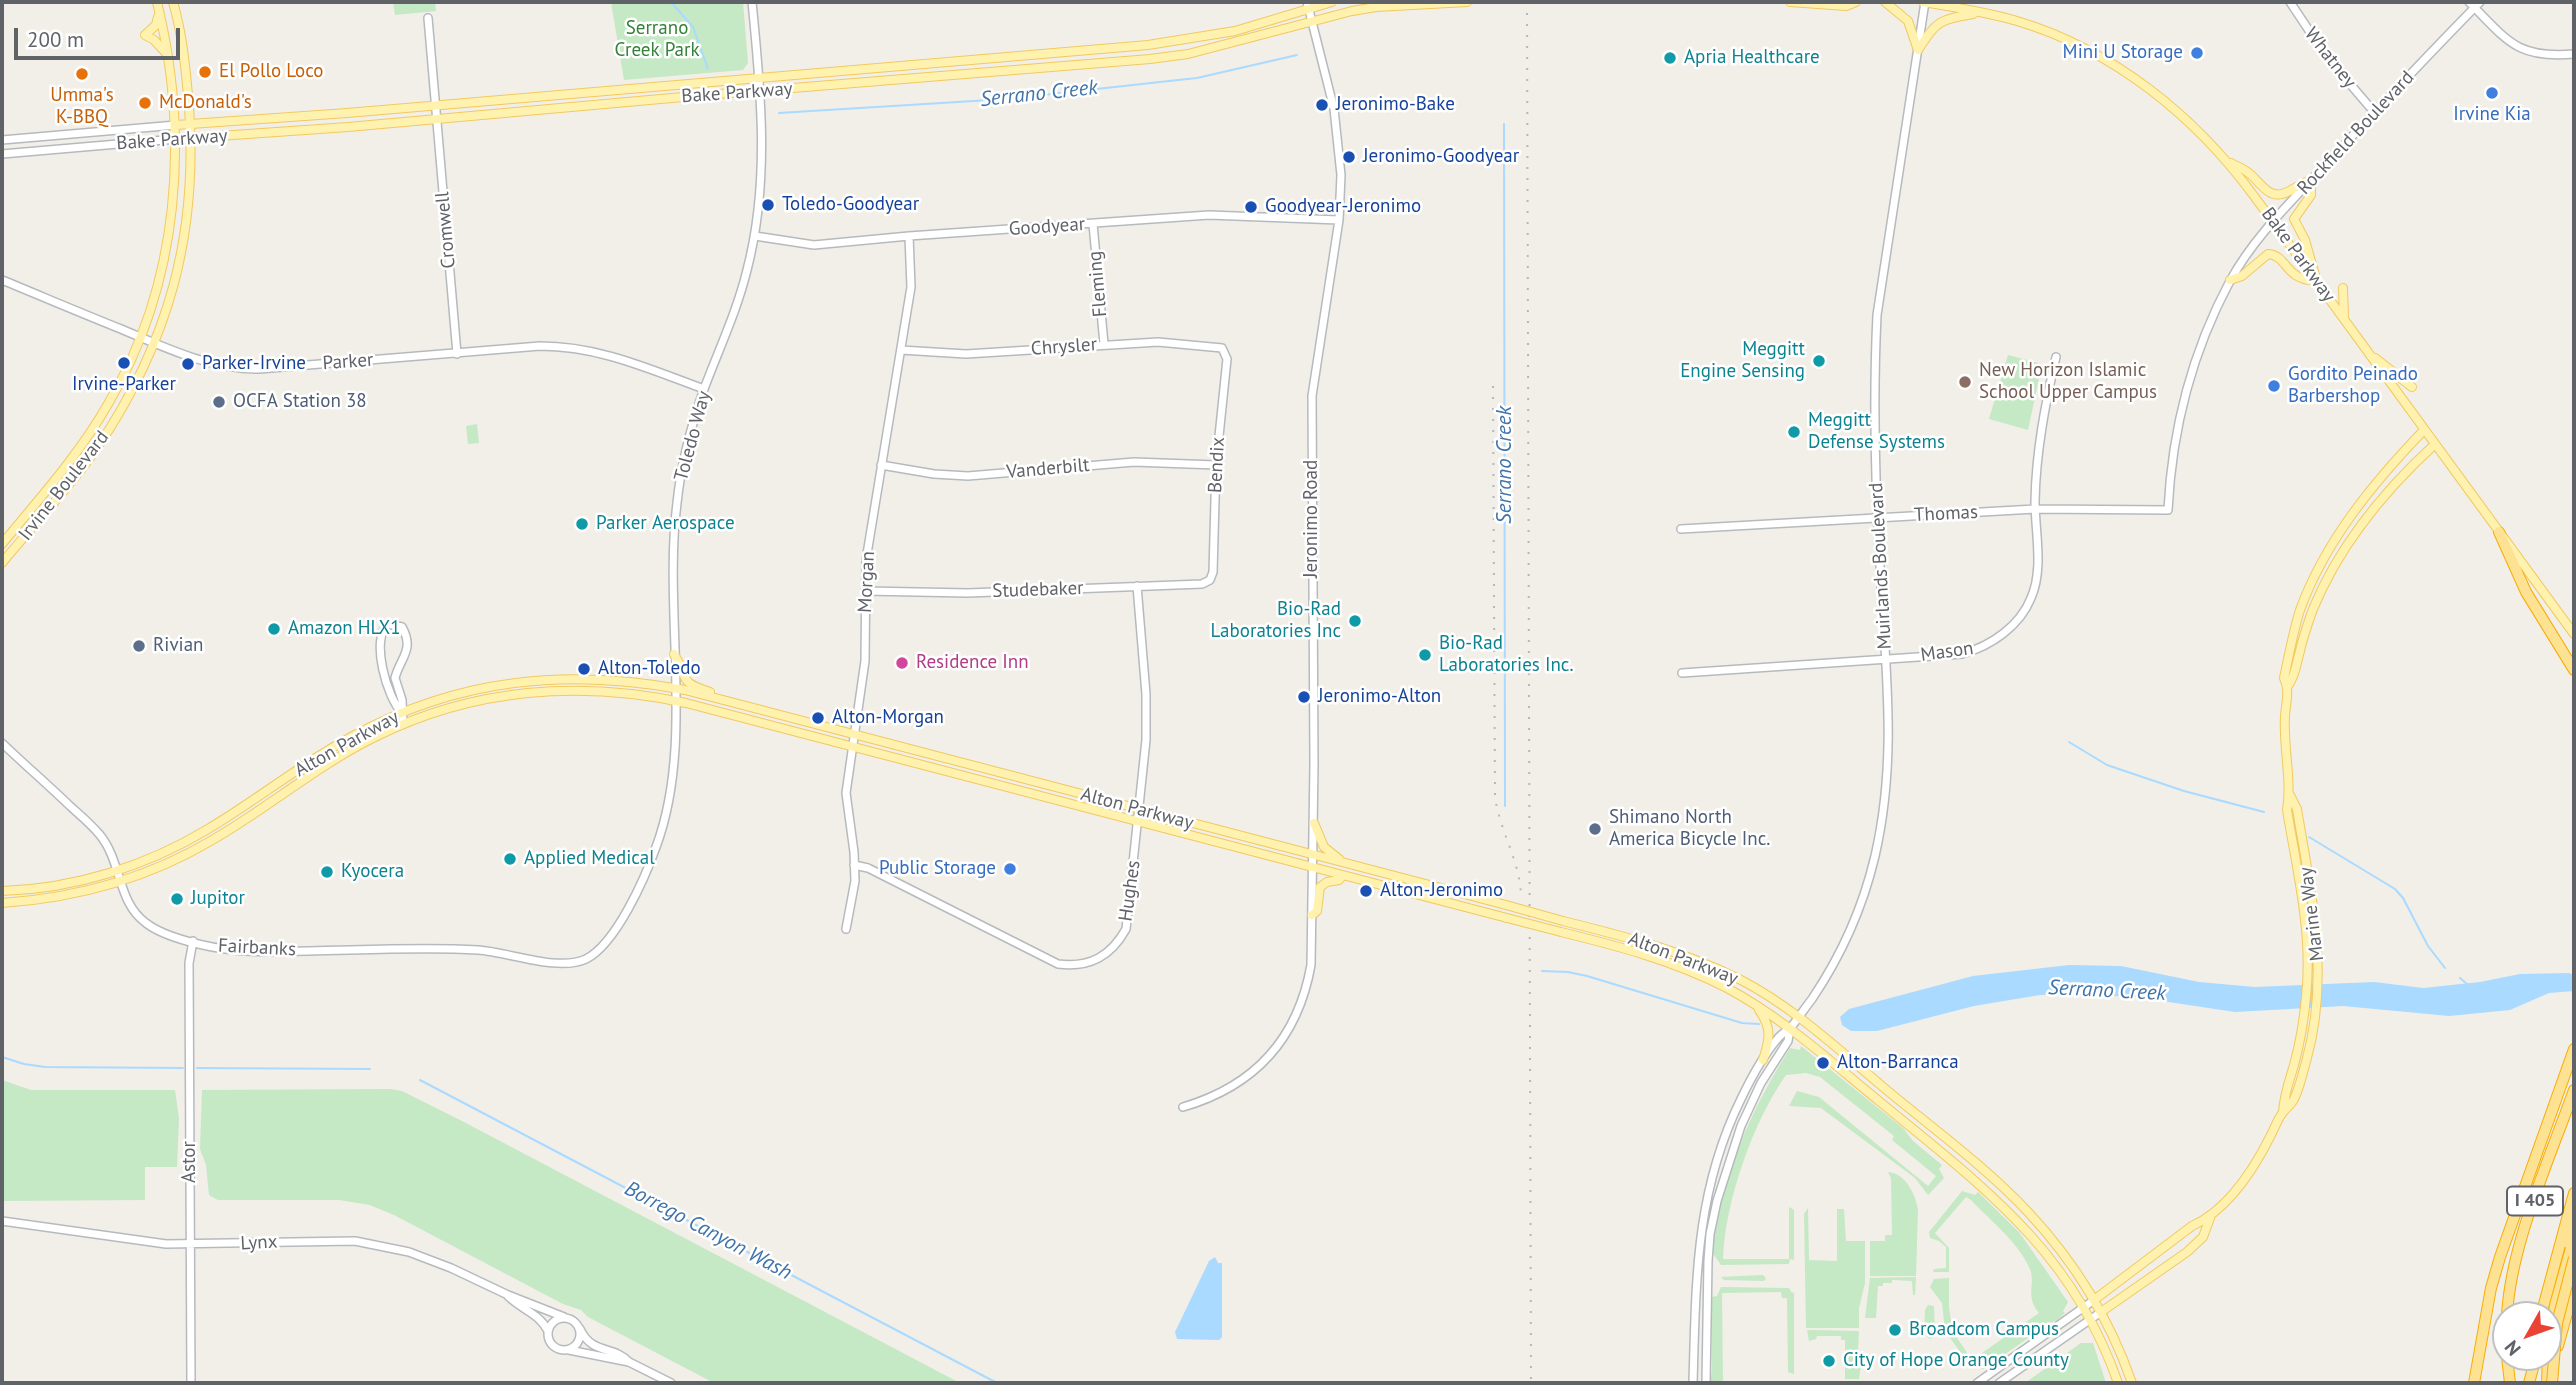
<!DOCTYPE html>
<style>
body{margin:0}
#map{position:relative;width:2576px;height:1385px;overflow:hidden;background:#f1efe8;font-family:"PT Sans",sans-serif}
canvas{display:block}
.frame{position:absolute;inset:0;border:4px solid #5f6368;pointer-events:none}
.north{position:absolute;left:2492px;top:1301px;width:70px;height:70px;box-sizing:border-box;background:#fff;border:2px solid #bfc1c3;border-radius:50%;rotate:230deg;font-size:19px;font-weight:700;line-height:28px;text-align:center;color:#5f6368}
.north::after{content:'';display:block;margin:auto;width:24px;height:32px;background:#ea4335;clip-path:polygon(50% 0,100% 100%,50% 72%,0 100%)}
.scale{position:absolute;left:14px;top:28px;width:166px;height:32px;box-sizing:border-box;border:4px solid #5f6368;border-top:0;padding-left:9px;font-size:21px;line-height:24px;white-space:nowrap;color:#5f6368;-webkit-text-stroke:5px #fff;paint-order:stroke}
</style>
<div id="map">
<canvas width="2576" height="1385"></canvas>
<div class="frame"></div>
<div class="north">N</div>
<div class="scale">200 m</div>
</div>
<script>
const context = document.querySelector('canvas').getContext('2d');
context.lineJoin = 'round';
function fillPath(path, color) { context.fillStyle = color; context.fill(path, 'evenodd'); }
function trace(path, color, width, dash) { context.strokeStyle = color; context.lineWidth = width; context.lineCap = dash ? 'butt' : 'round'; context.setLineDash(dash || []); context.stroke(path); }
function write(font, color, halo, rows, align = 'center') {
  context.font = font + ' "PT Sans",sans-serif'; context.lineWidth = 5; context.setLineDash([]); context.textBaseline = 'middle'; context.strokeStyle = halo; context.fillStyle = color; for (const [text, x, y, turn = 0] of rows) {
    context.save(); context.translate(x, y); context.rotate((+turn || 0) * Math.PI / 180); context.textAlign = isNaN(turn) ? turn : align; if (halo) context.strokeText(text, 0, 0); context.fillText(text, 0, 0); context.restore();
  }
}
fillPath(new Path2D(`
 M 393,2 L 435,2 L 436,11 L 395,15 Z
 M 611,2 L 743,2 L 748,63 L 743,70 L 624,80 Z
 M 2008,355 L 2042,364 L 2028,430 L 1989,419 Z
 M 477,424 L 479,443 L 468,444 L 466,426 Z
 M 1801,1046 L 1903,1128 L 1913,1141 L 1942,1165 L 1939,1169 L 1944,1178 L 1928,1195 L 1915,1178 L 1821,1108 L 1789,1106 L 1797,1091 L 1819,1097 L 1928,1186 L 1936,1176 L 1892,1140 L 1894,1136 L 1820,1077 L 1806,1073 L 1786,1075 C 1753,1122 1725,1201 1723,1259 L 1789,1259 L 1789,1207 L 1794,1210 L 1794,1260 L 1790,1259 L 1789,1264 L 1721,1265 L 1712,1252 C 1721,1177 1750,1112 1790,1048 L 1800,1050 Z
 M 2,1080 L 31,1090 L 175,1090 L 179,1118 L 177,1167 L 145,1167 L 145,1200 L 2,1201 Z
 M 390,1089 L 402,1091 L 462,1121 L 960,1383 L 714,1383 L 588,1317 L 581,1310 L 563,1304 L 394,1215 L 370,1205 L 339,1200 L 218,1200 L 209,1195 L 206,1165 L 200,1149 L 202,1090 Z
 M 1888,1172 C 1905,1173 1915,1193 1918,1209 L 1916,1276 L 1870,1276 L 1870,1241 L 1885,1241 L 1885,1235 L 1892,1235 L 1891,1178 Z
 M 1962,1191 L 1975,1195 L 1978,1192 L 2019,1232 L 2068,1302 L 2063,1311 L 2065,1313 L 2057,1320 L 2048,1324 L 1984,1369 L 1971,1367 L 1945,1331 L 1942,1303 L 1930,1287 L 1934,1279 L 1949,1278 L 1949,1308 L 1953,1332 L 1972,1360 L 2039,1313 C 2024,1295 2037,1283 2029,1267 C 2017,1241 1990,1220 1971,1200 L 1966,1197 L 1935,1233 L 1949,1248 L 1949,1272 L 1933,1272 L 1934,1269 L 1946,1268 L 1946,1247 L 1939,1241 L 1930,1238 L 1929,1232 Z
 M 1808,1208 L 1809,1260 L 1837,1261 L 1837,1209 L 1844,1209 L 1846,1241 L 1865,1241 L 1865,1283 L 1859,1308 L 1859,1328 L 1806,1328 L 1804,1214 Z
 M 1763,1275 L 1766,1278 L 1764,1281 L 1724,1280 L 1721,1277 Z
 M 1916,1277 L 1915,1295 L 1913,1295 L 1912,1281 L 1892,1280 L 1892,1283 L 1883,1283 L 1883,1286 L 1878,1286 L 1876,1318 L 1865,1318 L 1870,1278 Z
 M 1721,1287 L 1789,1288 L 1792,1293 L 1794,1292 L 1794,1374 L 1788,1372 L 1787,1298 L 1782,1298 L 1781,1292 L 1722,1293 L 1723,1383 L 1710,1383 L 1712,1371 L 1712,1297 L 1717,1296 Z
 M 1928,1305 L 1934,1306 L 1935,1336 L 1930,1339 L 1924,1334 L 1925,1310 Z
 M 1807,1330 L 1859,1331 L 1858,1350 L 1862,1357 L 1859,1379 L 1845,1379 L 1845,1340 L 1841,1340 L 1841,1336 L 1817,1336 L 1816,1339 L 1809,1341 Z
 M 2081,1343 L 2093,1343 L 2106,1383 L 2025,1383 Z`), '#c5e8c5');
fillPath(new Path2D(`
 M 2069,965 L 2121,966 L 2199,982 L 2255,987 L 2374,982 L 2423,988 L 2480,982 L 2520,974 L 2569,973 L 2574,975 L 2574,991 L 2549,993 L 2510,1010 L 2449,1016 L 2343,1006 L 2235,1012 L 2135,997 L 2071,994 L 2040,995 L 1974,1006 L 1877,1031 L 1851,1031 L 1842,1025 L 1840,1017 L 1849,1009 L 1973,976 Z
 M 1215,1257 L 1218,1263 L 1222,1263 L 1222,1337 L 1219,1340 L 1177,1339 L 1175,1332 L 1209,1261 Z`), '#aadaff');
trace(new Path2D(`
 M 671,2 L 693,27 L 708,69
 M 779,113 L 1006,99 L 1169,81 L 1197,78 L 1297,55
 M 1504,124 L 1505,806
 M 2069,742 L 2107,765 L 2184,791 L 2264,812
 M 2309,837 L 2395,889 L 2403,898 L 2428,946 L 2445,968
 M 1542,971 L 1568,972 L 1587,976 L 1742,1023 L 1759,1024
 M 2460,978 L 2467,984
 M 2,1057 L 24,1064 L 45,1067 L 183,1068
 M 197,1068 L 370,1069
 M 420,1080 L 997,1383`), '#aadaff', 2);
const secondary = new Path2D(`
 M 2290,2 L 2326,56 L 2374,112
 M 2469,2 C 2507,40 2516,59 2574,54
 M 428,18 L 457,354
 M 2,140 L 176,125
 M 2,154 L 176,139
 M 1093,224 L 1104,344
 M 755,236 L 814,245 L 909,236 L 1209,215 L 1339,220
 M 2,280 C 41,296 81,313 121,329 C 164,347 211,370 259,369 L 540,346 C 599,346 649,369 704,389
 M 881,465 L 934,474 L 968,476 L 1134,462 L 1216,465
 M 1681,529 L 2035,509 L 2168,510 C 2172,430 2192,352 2230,281 C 2255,235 2295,198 2331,159 C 2380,106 2430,53 2480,2
 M 865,591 L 968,593 L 1202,584 L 1210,580 L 1213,572 L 1216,465 L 1227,359 L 1222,348 L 1158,342 L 966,354 L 901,350
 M 1682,673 L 1962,654 C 1991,646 2020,626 2031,598 C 2044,569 2035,532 2035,501 C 2036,452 2045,405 2056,357
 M 402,713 C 387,698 370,639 388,624 L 402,627 C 415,650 400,658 395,678 L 402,700 L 403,724
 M 2,743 C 24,764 47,784 70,806 C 80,815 91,824 100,835 C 122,862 117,902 146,923 C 165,938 210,948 234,950 C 259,953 284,951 309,951 C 365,950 422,947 478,950 C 509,952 558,972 586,959 C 616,944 645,878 656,847 C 695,743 663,612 677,503 C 681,464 691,426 704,389 C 719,349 737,311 747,270 C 770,182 761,91 752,2
 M 854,865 L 868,868 L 1058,964 C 1090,968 1111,956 1126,929 L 1146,740 L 1146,694 L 1137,586
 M 846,929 L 855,881 L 854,852 L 846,793 L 865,661 L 866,560 L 911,287 L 909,236
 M 1183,1107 C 1255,1086 1298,1038 1311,965 L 1314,764 L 1312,396 L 1339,220 L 1341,175 L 1334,109 L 1307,2
 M 2,1221 L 166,1244 L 355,1241 L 409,1252 L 451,1268 L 508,1295 L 564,1317
 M 508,1296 C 522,1310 539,1313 548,1331
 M548 1334a16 16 0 1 1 32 0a16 16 0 1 1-32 0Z
 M 580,1329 C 592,1355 613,1345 629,1362 L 671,1383
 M 569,1350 L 629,1362
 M 191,1383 L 189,963 L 193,941
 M 1693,1383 C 1696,1282 1695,1192 1741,1099 C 1751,1078 1764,1054 1779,1037 C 1783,1033 1788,1030 1792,1026 C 1799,1017 1805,1008 1812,999 C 1841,956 1863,907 1875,856 C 1898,756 1885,667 1880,566 C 1875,483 1873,398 1877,315 L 1925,2
 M 1706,1383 L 1708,1261 L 1710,1234 L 1717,1201 L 1741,1126 L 1761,1083 L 1788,1041 L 1790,1029
 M 1977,1383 L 2094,1300
 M 1999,1383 L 2101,1312`);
const primary = new Path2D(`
 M 1790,2 L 1846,6 L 1856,2
 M 1885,2 L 1908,21 L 1918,50
 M 1923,2 C 1954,7 1987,12 2017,21 C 2114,50 2195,116 2254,196 L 2574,634
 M 158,17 L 156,25 L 145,35 L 154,40 L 167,54
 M 1918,50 C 1937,21 1938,20 1973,14
 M 176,125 L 347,113 L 1148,45 L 1235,31 L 1332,2
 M 176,139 L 348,127 L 694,96 L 1150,59 L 1188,54 L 1352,11 L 1376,7 L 1467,2
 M 2231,163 C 2236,166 2242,168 2246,171 C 2258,178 2266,198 2282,194 C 2291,192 2300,183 2311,180 L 2311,195 L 2294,219 L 2305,240 L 2315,275
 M 2230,280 L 2242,276 L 2268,254 C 2289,256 2283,279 2316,281
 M 2343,288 L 2344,318
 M 2375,358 L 2412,387
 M 2,544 C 39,499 79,455 108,404 C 180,283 190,137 157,2
 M 2,563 C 33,525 69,489 97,448 C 169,342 198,235 189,107 C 186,72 183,36 173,2
 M 674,654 C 690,679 676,681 710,692
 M 2288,686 C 2296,675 2296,664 2300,651 C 2303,637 2308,623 2313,609 C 2339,546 2384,491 2434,445
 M 1314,823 L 1324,847 L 1339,859
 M 2,891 C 74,889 147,866 208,829 C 257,800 301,764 351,737 C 458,678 567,668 685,690 L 1506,905
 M 2,903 C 77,898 149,878 214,839 C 269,807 318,765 375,737 C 473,688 580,680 686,703 L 1507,918
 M 1312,915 L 1317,911 L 1320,887 L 1327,882 L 1339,880 L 1342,876
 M 1563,921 C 1623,936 1683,951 1739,979 C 1792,1006 1838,1049 1883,1087 C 1932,1128 1985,1166 2028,1212 C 2074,1261 2110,1320 2132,1383
 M 1561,932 C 1618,946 1675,961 1727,988 C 1783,1018 1830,1061 1879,1101 C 1983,1187 2072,1250 2118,1383
 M 1759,1010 C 1772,1028 1770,1039 1763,1060
 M 2283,1112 C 2284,1095 2289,1082 2294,1065 C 2300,1043 2304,1020 2306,997 C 2313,934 2297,871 2287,810 C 2292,779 2283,747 2285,716 C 2286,702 2290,690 2284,678 C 2289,655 2293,632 2300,610 C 2325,541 2374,482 2424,430
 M 2094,1300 L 2192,1226 C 2228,1210 2254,1169 2271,1135 C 2275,1127 2278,1118 2284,1111 C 2287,1107 2292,1104 2294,1099 C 2300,1087 2303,1072 2307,1058 C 2330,974 2311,893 2297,809 L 2290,795
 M 2101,1312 L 2187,1252 L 2203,1237 L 2210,1218`);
const highway = new Path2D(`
 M 2499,532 L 2526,592 L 2574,670
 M 2568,1243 L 2574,1220
 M 2507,1315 C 2511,1243 2550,1158 2574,1090
 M 2541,1315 L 2574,1193
 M 2558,1346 L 2574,1288
 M 2548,1352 L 2555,1305 L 2574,1237
 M 2507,1357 L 2510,1383
 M 2474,1383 L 2491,1288 L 2500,1257 L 2574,1049
 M 2529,1383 L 2536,1357
 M 2547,1383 L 2548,1357`);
trace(secondary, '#b6babf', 10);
trace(primary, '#f2c960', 10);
trace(highway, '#f9ab00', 12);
trace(secondary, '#fff', 7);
trace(primary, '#fff2af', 8);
trace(highway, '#fde293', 10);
trace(new Path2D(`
 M 1527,2 L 1531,1383
 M 1493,386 L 1495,797 C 1500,832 1520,861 1521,896`), '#b6b7b8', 2, [2, 9]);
const primaryBridge = new Path2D(`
 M 1506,905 L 1563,921
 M 1507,918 L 1561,932`);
const highwayBridge = new Path2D(`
 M 2552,1383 L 2557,1323 L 2574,1258`);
trace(primaryBridge, '#f2c960', 10, []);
trace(highwayBridge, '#f9ab00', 12, []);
trace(primaryBridge, '#fff2af', 8);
trace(highwayBridge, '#fde293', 10);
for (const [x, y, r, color] of [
 [2197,53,7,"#3f7fe0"],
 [1670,58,7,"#0f9aa8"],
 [205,72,7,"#e8710a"],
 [82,74,7,"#e8710a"],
 [2492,93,7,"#3f7fe0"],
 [145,103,7,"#e8710a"],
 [1322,105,7,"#1a4fb4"],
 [1349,157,7,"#1a4fb4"],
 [768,205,7,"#1a4fb4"],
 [1251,207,7,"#1a4fb4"],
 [1819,361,7,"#0f9aa8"],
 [124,363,7,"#1a4fb4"],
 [188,364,7,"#1a4fb4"],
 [1965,382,7,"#8d6e63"],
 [2274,386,7,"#3f7fe0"],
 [219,402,7,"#5c6f8a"],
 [1794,432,7,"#0f9aa8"],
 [582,524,7,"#0f9aa8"],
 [1355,621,7,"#0f9aa8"],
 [274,629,7,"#0f9aa8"],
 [139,646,7,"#5c6f8a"],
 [1425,655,7,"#0f9aa8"],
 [902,663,7,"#d1479c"],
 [584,669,7,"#1a4fb4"],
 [1304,697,7,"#1a4fb4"],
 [818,718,7,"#1a4fb4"],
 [1595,829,7,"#5c6f8a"],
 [510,859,7,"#0f9aa8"],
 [1010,869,7,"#3f7fe0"],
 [327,872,7,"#0f9aa8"],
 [1366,891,7,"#1a4fb4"],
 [177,899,7,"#0f9aa8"],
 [1823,1063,7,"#1a4fb4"],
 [1895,1330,7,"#0f9aa8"],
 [1829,1361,7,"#0f9aa8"]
]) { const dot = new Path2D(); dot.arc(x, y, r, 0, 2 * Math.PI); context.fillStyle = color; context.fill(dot); trace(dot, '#fff', 2.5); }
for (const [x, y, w] of [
 [2535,1201,56]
]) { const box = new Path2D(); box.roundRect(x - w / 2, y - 14.5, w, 29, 5); context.fillStyle = '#fff'; context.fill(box); trace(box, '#5f6368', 2); }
write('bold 18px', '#5f6368', null, [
 ["I 405",2535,1201]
]);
write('19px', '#348238', '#fff', [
 ["Serrano",657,29],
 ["Creek Park",657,51]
]);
write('19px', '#366cbe', '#fff', [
 ["Mini U Storage",2183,53],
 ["Irvine Kia",2492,115,"center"],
 ["Gordito Peinado",2288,375,"left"],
 ["Barbershop",2288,397,"left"],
 ["Public Storage",996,869]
], 'right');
write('19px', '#0d838f', '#fff', [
 ["Apria Healthcare",1684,58],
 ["Meggitt",1805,350,"right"],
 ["Engine Sensing",1805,372,"right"],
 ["Meggitt",1808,421],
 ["Defense Systems",1808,443],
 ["Parker Aerospace",596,524],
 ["Bio-Rad",1341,610,"right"],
 ["Laboratories Inc",1341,632,"right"],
 ["Amazon HLX1",288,629],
 ["Bio-Rad",1439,644],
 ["Laboratories Inc.",1439,666],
 ["Applied Medical",524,859],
 ["Kyocera",341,872],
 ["Jupitor",191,899],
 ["Broadcom Campus",1909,1330],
 ["City of Hope Orange County",1843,1361]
], 'left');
write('19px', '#5f6368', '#fff', [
 ["Whatney",2330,58,52],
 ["Bake Parkway",737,93,-4],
 ["Rockfield Boulevard",2356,133,-47],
 ["Bake Parkway",172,140,-4],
 ["Goodyear",1047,227,-4],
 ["Cromwell",446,230,-95],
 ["Bake Parkway",2298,255,54],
 ["Fleming",1098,284,-95],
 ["Chrysler",1064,347,-4],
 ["Parker",348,362,-4],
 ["Toledo Way",693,436,-75],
 ["Bendix",1217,465,-87],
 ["Vanderbilt",1048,469,-5],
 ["Irvine Boulevard",64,486,-52],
 ["Thomas",1946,514,-3],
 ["Jeronimo Road",1312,519,-90],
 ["Muirlands Boulevard",1881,566,-93],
 ["Morgan",867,582,-87],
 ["Studebaker",1038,590,-2],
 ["Mason",1947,652,-8],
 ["Alton Parkway",347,744,-29],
 ["Alton Parkway",1137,809,15],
 ["Hughes",1130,891,-82],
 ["Marine Way",2312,914,-97],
 ["Fairbanks",257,948,3],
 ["Alton Parkway",1683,959,21],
 ["Astor",190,1162,-90],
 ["Lynx",259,1243,-3]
]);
write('19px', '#c56008', '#fff', [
 ["El Pollo Loco",219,72],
 ["Umma's",82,96,"center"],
 ["K-BBQ",82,118,"center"],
 ["McDonald's",159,103]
], 'left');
write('19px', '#164399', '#fff', [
 ["Jeronimo-Bake",1336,105],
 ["Jeronimo-Goodyear",1363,157],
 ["Toledo-Goodyear",782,205],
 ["Goodyear-Jeronimo",1265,207],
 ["Parker-Irvine",202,364],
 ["Irvine-Parker",124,385,"center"],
 ["Alton-Toledo",598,669],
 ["Jeronimo-Alton",1318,697],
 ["Alton-Morgan",832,718],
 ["Alton-Jeronimo",1380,891],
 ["Alton-Barranca",1837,1063]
], 'left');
write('19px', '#785e54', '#fff', [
 ["New Horizon Islamic",1979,371],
 ["School Upper Campus",1979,393]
], 'left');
write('19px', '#4e5e75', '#fff', [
 ["OCFA Station 38",233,402],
 ["Rivian",153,646],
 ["Shimano North",1609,818],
 ["America Bicycle Inc.",1609,840]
], 'left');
write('19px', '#b23c85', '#fff', [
 ["Residence Inn",916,663]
], 'left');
write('italic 21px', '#4174aa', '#fff', [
 ["Serrano Creek",1039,94,-6],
 ["Serrano Creek",1505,465,-90],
 ["Serrano Creek",2107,991,3],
 ["Borrego Canyon Wash",708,1231,28]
]);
</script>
